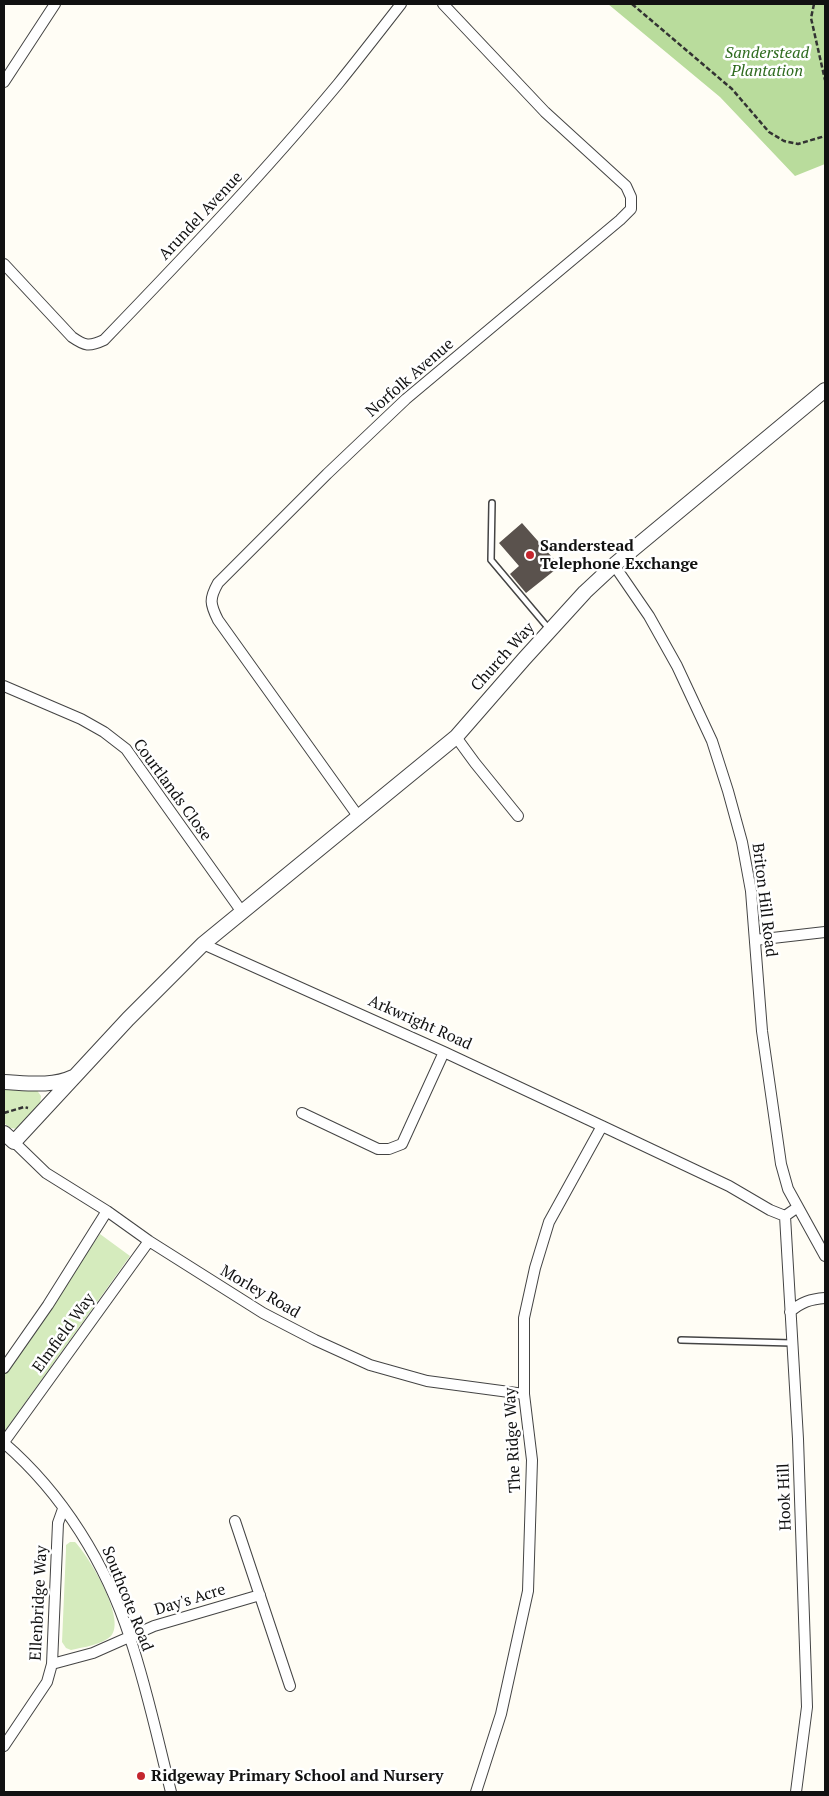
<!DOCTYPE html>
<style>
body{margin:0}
#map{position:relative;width:829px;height:1796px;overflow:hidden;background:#fffdf5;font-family:"PT Serif",serif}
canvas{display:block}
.frame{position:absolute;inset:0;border:5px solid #111;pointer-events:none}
</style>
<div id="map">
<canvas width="829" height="1796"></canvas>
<div class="frame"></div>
</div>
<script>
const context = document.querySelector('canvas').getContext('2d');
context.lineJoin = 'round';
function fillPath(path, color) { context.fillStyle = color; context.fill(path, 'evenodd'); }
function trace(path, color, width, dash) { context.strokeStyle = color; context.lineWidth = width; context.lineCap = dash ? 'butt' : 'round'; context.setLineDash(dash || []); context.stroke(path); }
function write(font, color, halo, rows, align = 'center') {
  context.font = font + ' "PT Serif",serif'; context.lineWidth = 5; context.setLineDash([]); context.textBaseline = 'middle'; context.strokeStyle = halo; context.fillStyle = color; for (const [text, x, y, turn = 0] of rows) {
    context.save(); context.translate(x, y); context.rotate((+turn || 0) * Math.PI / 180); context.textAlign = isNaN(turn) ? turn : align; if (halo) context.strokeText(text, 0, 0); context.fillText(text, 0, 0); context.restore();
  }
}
fillPath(new Path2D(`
 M 4,1087 L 36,1089 L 41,1096 L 40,1105 L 18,1129 L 10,1128 L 4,1123 Z
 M 100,1234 L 130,1256 L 4,1432 L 4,1372 Z
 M 70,1542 L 75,1542 C 88,1555 127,1619 111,1636 C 102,1645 83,1647 71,1650 L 66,1648 L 62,1642 L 66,1550 L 66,1545 Z`), '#d5ebbd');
fillPath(new Path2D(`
 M 608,4 L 825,4 L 825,164 L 795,176 L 720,97 Z`), '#b9dc9c');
fillPath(new Path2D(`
 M 522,523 L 560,566 L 526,593 L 510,574 L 519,566 L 499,543 Z`), '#5a524d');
const service = new Path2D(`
 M 492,503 L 491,560 L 550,630
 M 681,1340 L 792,1343`);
const minor = new Path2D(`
 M 4,82 L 55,4
 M 4,264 L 72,337 C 85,346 89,347 104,340 C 184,257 264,173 338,84 C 359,58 380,31 401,4
 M 614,565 L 649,616 L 677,666 L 712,741 L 728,791 L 742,842 L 751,891 L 762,1031 L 781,1164 L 788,1189 L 825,1256
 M 4,686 L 81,719 L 104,732 L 126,749 L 242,912
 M 456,737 L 475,763 L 518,816
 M 358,816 L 218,620 C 210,604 209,599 218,583 L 327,474 L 406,399 L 620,220 L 631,209 L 631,197 L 626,186 L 545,112 L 443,4
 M 755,940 L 825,932
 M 203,944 L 444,1052 L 602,1126 L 729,1186 L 770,1210 L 785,1216
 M 302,1113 L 378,1149 L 389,1149 L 402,1144 L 444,1052
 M 14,1142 L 46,1173 L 107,1211 L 149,1241 L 263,1313 L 315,1340 L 370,1365 L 427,1381 L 524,1394
 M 790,1312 C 801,1302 811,1299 825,1298
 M 4,1368 L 48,1305 L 107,1211
 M 4,1442 L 149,1241
 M 4,1443 C 63,1494 106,1564 130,1638 C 147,1688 158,1741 171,1792
 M 235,1521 L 290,1686
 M 52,1664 L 93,1653 L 154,1626 L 260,1595
 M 4,1746 L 47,1682 L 52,1664 L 58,1523 L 63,1509
 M 476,1792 L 501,1714 L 528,1591 L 532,1460 L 524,1394 L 524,1318 L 535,1268 L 549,1222 L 602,1126
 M 796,1792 L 807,1707 L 798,1439 L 785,1216 L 798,1207`);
const tertiary = new Path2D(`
 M 4,1082 C 27,1083 52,1087 73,1077
 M 4,1133 L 14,1142 L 128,1019 L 203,944 L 456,737 L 524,659 L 585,592 L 614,565 L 825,390`);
trace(service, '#444', 8);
trace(minor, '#444', 12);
trace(tertiary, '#444', 16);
trace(new Path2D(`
 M 632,4 L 732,89 L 769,132 L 784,141 L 798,144 L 825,136
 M 814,4 L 811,18 L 825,80
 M 4,1113 L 24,1107 L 28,1108`), '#333', 2.5, [5, 2.5]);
trace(service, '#fff', 5);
trace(minor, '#fff', 10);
trace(tertiary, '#fff', 14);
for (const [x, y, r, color] of [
 [530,555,5,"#c4262e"],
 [141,1776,5,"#c4262e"]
]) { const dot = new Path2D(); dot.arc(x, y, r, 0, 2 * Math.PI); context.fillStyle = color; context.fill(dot); trace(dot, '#fff', 2); }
write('italic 16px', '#2f6b1f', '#fff', [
 ["Sanderstead",767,53],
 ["Plantation",767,71]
]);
write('16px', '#111', '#fff', [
 ["Arundel Avenue",201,216,-47],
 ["Norfolk Avenue",410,378,-41],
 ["Church Way",503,657,-48],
 ["Courtlands Close",172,790,54],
 ["Briton Hill Road",764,900,83],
 ["Arkwright Road",420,1023,24],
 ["Morley Road",260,1292,30],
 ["Elmfield Way",64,1333,-54],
 ["The Ridge Way",513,1440,-93],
 ["Hook Hill",785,1497,-92],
 ["Southcote Road",127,1599,68],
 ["Day's Acre",190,1600,-17],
 ["Ellenbridge Way",39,1603,-87]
]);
write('bold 16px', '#111', '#fff', [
 ["Sanderstead",540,546],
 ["Telephone Exchange",540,564],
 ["Ridgeway Primary School and Nursery",151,1776]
], 'left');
</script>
